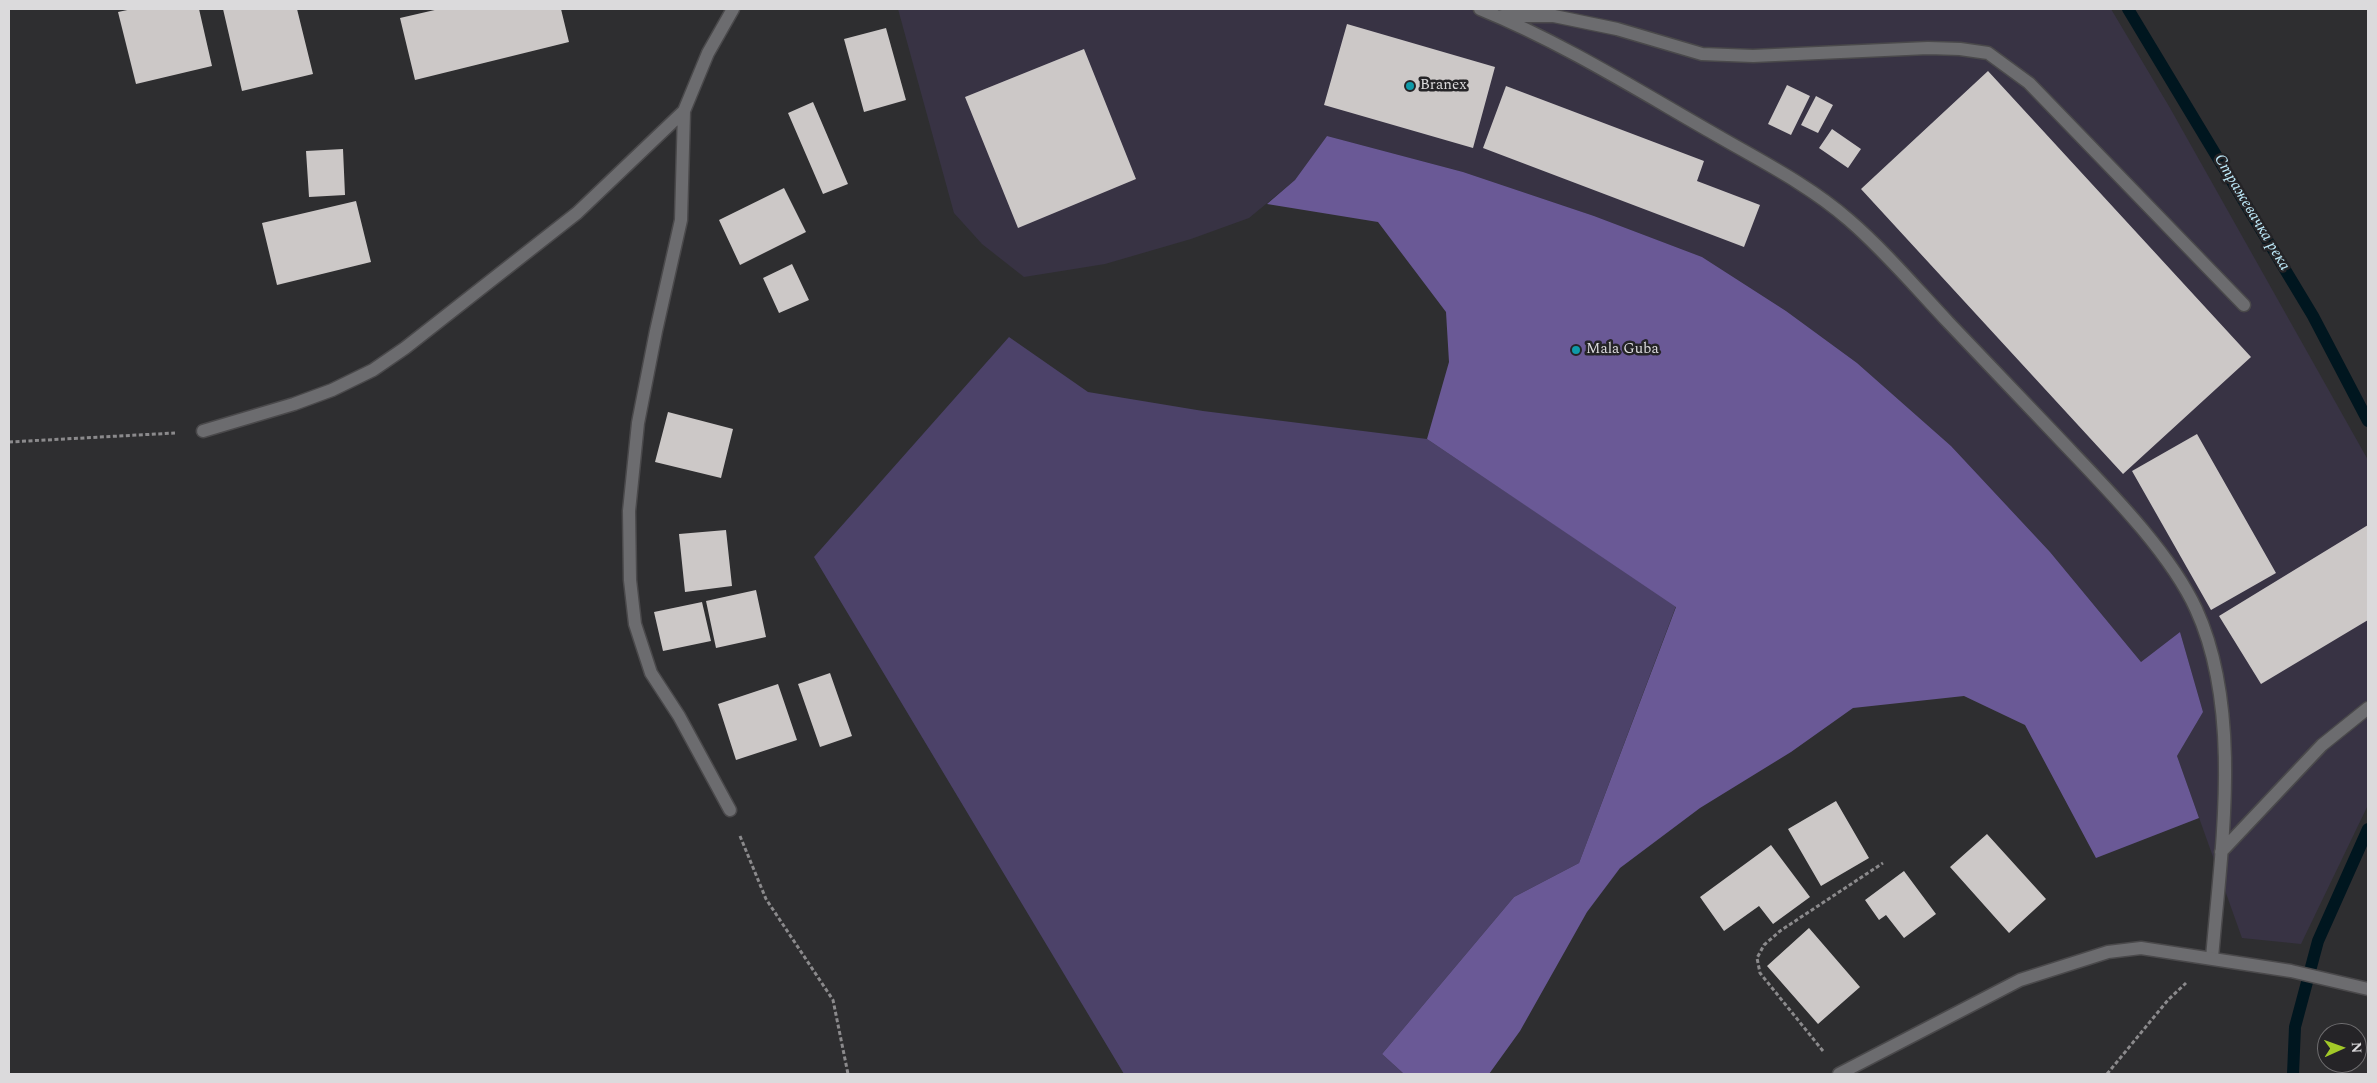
<!DOCTYPE html>
<meta charset="utf-8">
<style>
body{margin:0}
#map{position:relative;width:2377px;height:1083px;overflow:hidden;background:#2e2e30;font-family:Spectral,serif}
canvas{display:block}
.frame{position:absolute;inset:0;border:10px solid #dbdadc;pointer-events:none}
.north{position:absolute;left:2317px;top:1023px;width:50px;height:50px;box-sizing:border-box;background:#252427;border:1px solid #6e6d6f;border-radius:50%;rotate:88deg;font-size:14px;font-weight:700;line-height:20px;text-align:center;color:#dbdadc}
.north::after{content:'';display:block;margin:auto;width:18px;height:22px;background:#a2c928;clip-path:polygon(50% 0,100% 100%,50% 72%,0 100%)}
</style>
<div id="map">
<canvas width="2377" height="1083"></canvas>
<div class="frame"></div>
<div class="north">N</div>
</div>
<script>
const context = document.querySelector('canvas').getContext('2d');
context.lineJoin = 'round';
function fillPath(path, color) { context.fillStyle = color; context.fill(path, 'evenodd'); }
function trace(path, color, width, dash) { context.strokeStyle = color; context.lineWidth = width; context.lineCap = dash ? 'butt' : 'round'; context.setLineDash(dash || []); context.stroke(path); }
function write(font, color, halo, rows, align = 'center') {
  context.font = font + ' Spectral,serif'; context.lineWidth = 5; context.setLineDash([]); context.textBaseline = 'middle'; context.strokeStyle = halo; context.fillStyle = color; for (const [text, x, y, turn = 0] of rows) {
    context.save(); context.translate(x, y); context.rotate((+turn || 0) * Math.PI / 180); context.textAlign = isNaN(turn) ? turn : align; if (halo) context.strokeText(text, 0, 0); context.fillText(text, 0, 0); context.restore();
  }
}
fillPath(new Path2D(`
 M 898,9 L 2111,9 L 2170,108 L 2368,460 L 2368,805 L 2301,944 L 2242,938 L 2177,756 L 2203,712 L 2180,632 L 2141,662 L 2050,552 L 1951,446 L 1857,363 L 1786,311 L 1702,257 L 1594,216 L 1463,172 L 1327,136 L 1295,180 L 1249,218 L 1191,239 L 1105,264 L 1024,277 L 982,244 L 954,213 Z`), '#383344');
fillPath(new Path2D(`
 M 1009,337 L 1088,392 L 1203,411 L 1427,439 L 1676,606 L 1579,863 L 1514,897 L 1382,1054 L 1404,1074 L 1124,1074 L 814,557 Z`), '#4c4269');
fillPath(new Path2D(`
 M 1327,136 L 1463,172 L 1594,216 L 1702,257 L 1786,311 L 1857,363 L 1951,446 L 2050,552 L 2141,662 L 2180,632 L 2203,712 L 2177,756 L 2199,818 L 2096,858 L 2025,725 L 1964,696 L 1853,708 L 1791,752 L 1700,808 L 1620,868 L 1587,912 L 1520,1031 L 1489,1074 L 1404,1074 L 1382,1054 L 1514,897 L 1579,863 L 1676,607 L 1427,439 L 1449,362 L 1446,312 L 1378,222 L 1267,204 L 1295,180 Z`), '#6a5996');
trace(new Path2D(`
 M 2128,9 L 2313,316 L 2368,421
 M 2293,1074 L 2295,1027 L 2318,941 L 2368,829`), '#00161f', 12);
fillPath(new Path2D(`
 M 132,9 L 199,9 L 212,66 L 136,84 L 118,12 Z
 M 223,9 L 297,9 L 313,74 L 242,91 Z
 M 439,9 L 561,9 L 569,42 L 415,80 L 400,18 Z
 M 1347,24 L 1495,67 L 1473,148 L 1324,105 Z
 M 886,28 L 906,100 L 864,112 L 844,39 Z
 M 1084,49 L 1136,179 L 1018,228 L 965,97 Z
 M 1988,71 L 2251,357 L 2123,474 L 1861,189 Z
 M 1787,85 L 1810,96 L 1791,135 L 1768,124 Z
 M 1506,86 L 1704,161 L 1697,181 L 1760,205 L 1744,247 L 1483,148 Z
 M 1816,96 L 1833,105 L 1818,133 L 1801,125 Z
 M 813,102 L 848,184 L 823,194 L 788,113 Z
 M 1832,129 L 1861,149 L 1848,168 L 1819,148 Z
 M 343,149 L 345,195 L 309,197 L 306,151 Z
 M 784,188 L 806,232 L 740,265 L 719,220 Z
 M 356,201 L 371,262 L 277,285 L 262,223 Z
 M 792,264 L 809,300 L 779,313 L 763,278 Z
 M 668,412 L 733,429 L 721,478 L 655,462 Z
 M 2197,434 L 2276,573 L 2211,610 L 2132,471 Z
 M 2368,525 L 2368,620 L 2261,684 L 2219,616 Z
 M 726,530 L 732,586 L 685,592 L 679,534 Z
 M 756,590 L 766,637 L 716,648 L 706,601 Z
 M 702,602 L 711,641 L 663,651 L 654,612 Z
 M 830,673 L 852,736 L 820,747 L 798,684 Z
 M 778,684 L 797,740 L 736,760 L 718,704 Z
 M 1836,801 L 1869,858 L 1821,886 L 1788,829 Z
 M 1987,834 L 2046,899 L 2009,933 L 1950,867 Z
 M 1771,845 L 1810,897 L 1773,924 L 1759,906 L 1724,931 L 1700,897 Z
 M 1904,871 L 1936,914 L 1904,938 L 1886,915 L 1879,920 L 1865,900 Z
 M 1809,928 L 1860,987 L 1818,1024 L 1767,966 Z`), '#ccc8c7');
const service = new Path2D(`
 M 1480,9 C 1561,42 1636,89 1711,132 C 1757,159 1808,184 1849,220 C 1885,251 1916,288 1949,323 C 1983,359 2018,395 2053,432 C 2099,481 2168,548 2196,609 C 2243,711 2221,850 2212,958
 M 1502,16 L 1554,16 L 1617,29 L 1702,54 L 1753,56 L 1928,48 L 1960,49 L 1988,53 L 2029,83 L 2244,305
 M 2221,852 L 2322,745 L 2368,708`);
const minor = new Path2D(`
 M 203,431 L 294,404 L 332,390 L 373,370 L 405,348 L 577,213 L 684,111
 M 730,810 L 679,716 L 651,673 L 635,624 L 630,580 L 629,511 L 638,423 L 656,331 L 681,220 L 684,111 L 708,53 L 733,9
 M 1839,1074 L 2020,980 L 2108,952 L 2141,948 L 2291,971 L 2368,989`);
trace(service, '#4a494b', 15);
trace(minor, '#4a494b', 15);
trace(new Path2D(`
 M 9,442 L 175,433
 M 740,836 L 766,899 L 833,1000 L 848,1074
 M 1823,1051 L 1760,973 L 1757,958 L 1764,945 L 1780,931 L 1883,863
 M 2107,1074 L 2168,1000 L 2186,983`), '#8b8a8c', 3, [4, 2.5]);
trace(service, '#6c6c6f', 12);
trace(minor, '#6c6c6f', 12);
for (const [x, y, r, color] of [
 [1410,86,5,"#0f9aa8"],
 [1576,350,5,"#0f9aa8"]
]) { const dot = new Path2D(); dot.arc(x, y, r, 0, 2 * Math.PI); context.fillStyle = color; context.fill(dot); trace(dot, '#252427', 2); }
write('15px', '#dbdadc', '#252427', [
 ["Branex",1420,86],
 ["Mala Guba",1586,350]
], 'left');
write('italic 16px', '#beeafa', '#252427', [
 ["Стражевачка река",2251,213,59]
]);
</script>
